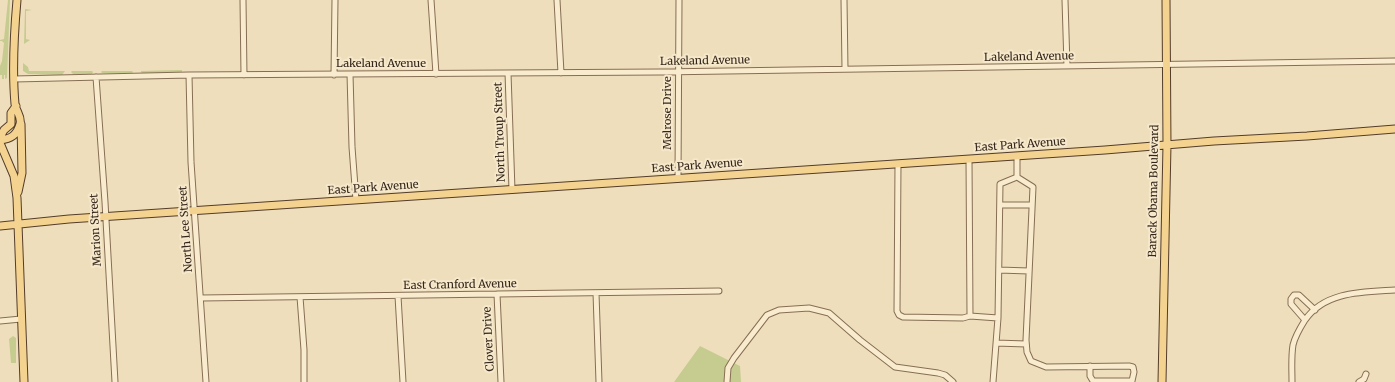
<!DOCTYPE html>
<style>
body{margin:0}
canvas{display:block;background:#eedebb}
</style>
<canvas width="1395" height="382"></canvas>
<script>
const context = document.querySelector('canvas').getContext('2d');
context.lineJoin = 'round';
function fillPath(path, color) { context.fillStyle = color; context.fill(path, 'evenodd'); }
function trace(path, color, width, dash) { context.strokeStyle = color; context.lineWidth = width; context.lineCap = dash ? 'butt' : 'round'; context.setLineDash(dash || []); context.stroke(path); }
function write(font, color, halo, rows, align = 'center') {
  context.font = font + ' Merriweather,serif'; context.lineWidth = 4; context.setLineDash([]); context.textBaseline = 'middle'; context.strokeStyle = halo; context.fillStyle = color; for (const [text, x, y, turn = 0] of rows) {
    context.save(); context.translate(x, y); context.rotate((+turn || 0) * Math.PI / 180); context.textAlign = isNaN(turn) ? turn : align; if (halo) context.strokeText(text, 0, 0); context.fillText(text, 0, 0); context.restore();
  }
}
fillPath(new Path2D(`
 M 8,0 L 10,0 L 7,78 L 5,79 L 5,75 L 4,75 L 4,79 L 2,79 L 2,75 L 0,75 L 0,66 L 2,61 L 4,43 L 2,41 L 0,41 L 0,40 L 4,39 Z
 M 25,9 L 32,10 L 26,11 L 26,39 L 30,40 L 24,44 Z
 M 23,63 L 28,67 L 29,71 L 65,71 L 62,75 L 28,74 L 23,71 Z
 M 178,70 L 182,70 L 182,73 L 181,74 L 143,74 L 141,72 L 141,71 Z
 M 72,71 L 92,71 L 93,72 L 92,74 L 73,74 L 71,72 Z
 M 102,71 L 132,71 L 133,72 L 131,74 L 102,73 L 101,72 Z
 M 13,336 L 16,338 L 16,363 L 11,363 L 9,339 Z
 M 700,346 L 740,366 L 741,382 L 674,382 Z`), '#c6cc90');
const minor = new Path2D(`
 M 243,0 L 244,75
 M 431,0 L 436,74
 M 557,0 L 561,73
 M 844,0 L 845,69
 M 1065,0 L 1067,66
 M 508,73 L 512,190
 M 350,74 L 352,147 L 356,200
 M 189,75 L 191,162 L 206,382
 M 334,75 L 335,0
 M 96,77 L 105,202 L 115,382
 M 14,79 L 189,75 L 660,72 L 1395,61
 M 1017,156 L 1017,177 L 1033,187 L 1026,340 L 1027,352 L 1031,361 L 1046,367 L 1129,366 L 1133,367 L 1134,372 L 1132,381 L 1093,381 L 1090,376 L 1090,366
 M 969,159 L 970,316 L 998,318 L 993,382
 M 898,164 L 897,311 L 899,315 L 903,317 L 963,318 L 970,316
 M 678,179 L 679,0
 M 1000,205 L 1032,205
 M 999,270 L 1029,271
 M 596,293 L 599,382
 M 497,294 L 501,382
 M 398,296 L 403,382
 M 300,297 L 304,350 L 304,382
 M 201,298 L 719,291
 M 998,318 L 1000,184 L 1017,177
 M 1305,320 L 1291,304 L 1291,299 L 1294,295 L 1299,295 L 1315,310
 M 0,321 L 21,319
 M 996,343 L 1026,344
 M 727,382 L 728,368 L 734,358 L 767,315 L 779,310 L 809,308 L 829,313 L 860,340 L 895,367 L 938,373 L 945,375 L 953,382
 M 1292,382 C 1292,370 1291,357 1293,345 C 1295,336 1300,328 1305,320 C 1325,291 1363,292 1395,290
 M 1359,382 L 1364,379 L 1366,374`);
const major = new Path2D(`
 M 0,137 L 4,130 L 11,124 L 11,113 L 16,106
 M 0,140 C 11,139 17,135 20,124 C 22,116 16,112 15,104 C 12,70 14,34 17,0
 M 0,143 L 14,176 L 17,198 L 24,382
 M 18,192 L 22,173 L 21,124
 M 0,226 L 69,219 L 1105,150 L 1214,141 L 1307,136 L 1395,129
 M 1162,382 L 1167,145 L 1166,0`);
trace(minor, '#866e55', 7);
trace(major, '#533c2a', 9);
trace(minor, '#f9ecce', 5);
trace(major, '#f4d390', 7);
write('11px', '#34261a', '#f6e8cb', [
 ["Lakeland Avenue",1029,57,-1],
 ["Lakeland Avenue",705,61,-1],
 ["Lakeland Avenue",381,64],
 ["Melrose Drive",668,113,-90],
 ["North Troup Street",500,132,-92],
 ["East Park Avenue",1020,145,-4],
 ["East Park Avenue",697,166,-4],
 ["East Park Avenue",373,188,-4],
 ["Barack Obama Boulevard",1154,191,-89],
 ["North Lee Street",186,229,-94],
 ["Marion Street",96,230,-93],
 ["East Cranford Avenue",460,285,-1],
 ["Clover Drive",489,339,-93]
]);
</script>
